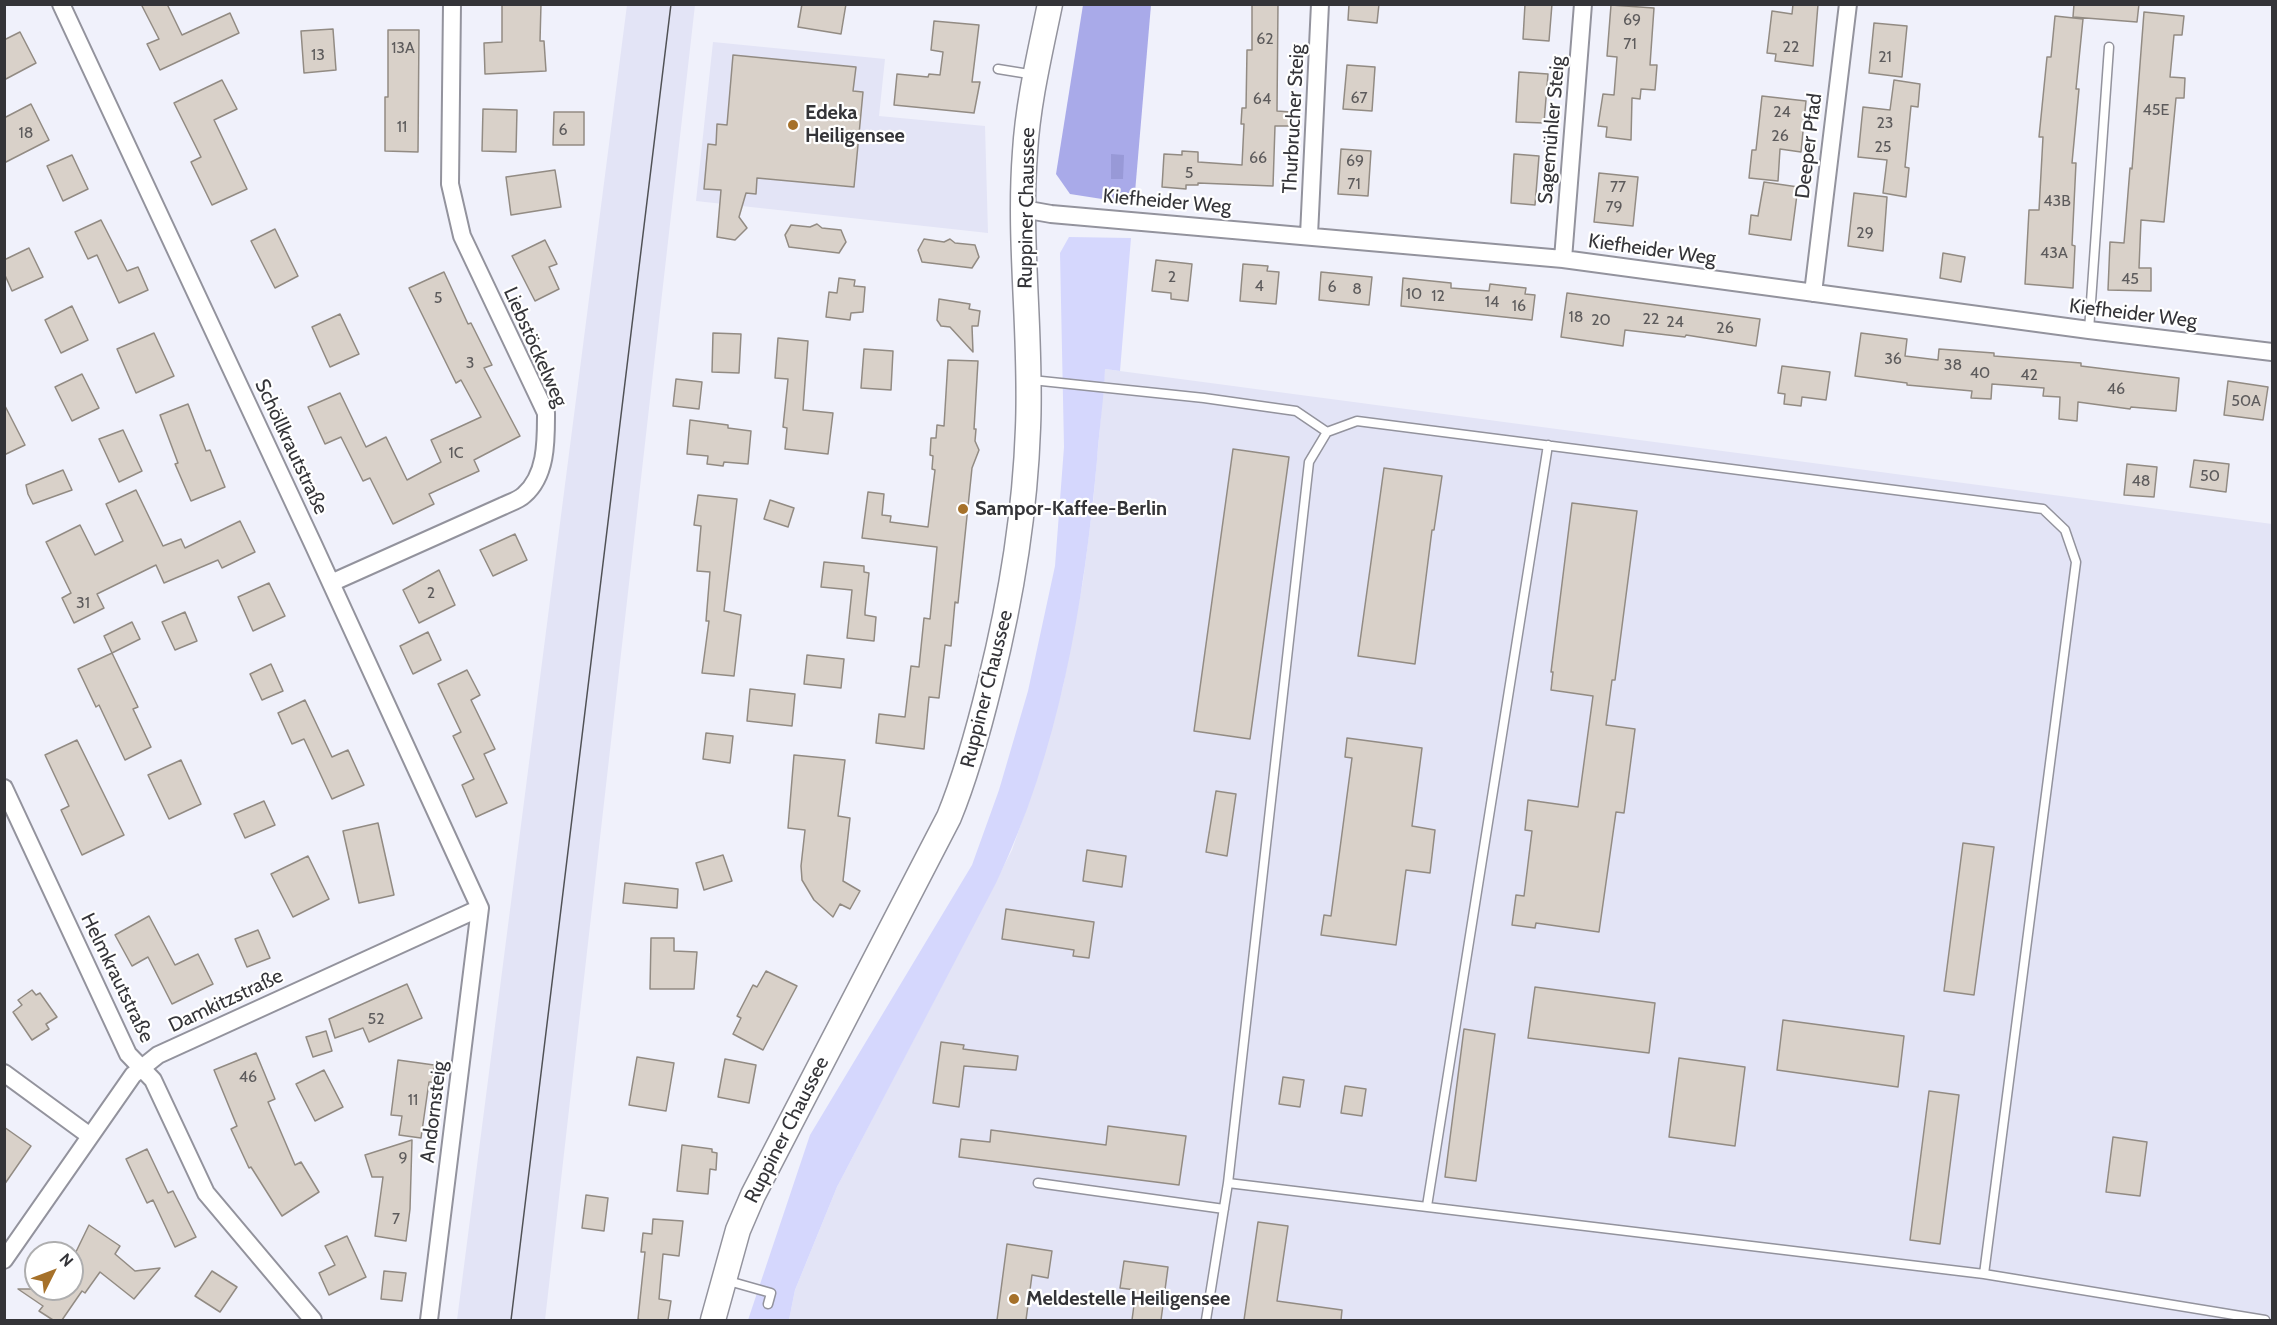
<!DOCTYPE html>
<meta charset="utf-8">
<style>
body{margin:0}
#map{position:relative;width:2277px;height:1325px;overflow:hidden;background:#f0f1fb;font-family:Cabin,sans-serif}
canvas{display:block}
.frame{position:absolute;inset:0;border:6px solid #343438;pointer-events:none}
.north{position:absolute;left:24px;top:1241px;width:60px;height:60px;box-sizing:border-box;background:#fff;border:2px solid #aeaeaf;border-radius:50%;rotate:48deg;font-size:16px;font-weight:700;line-height:24px;text-align:center;color:#343438}
.north::after{content:'';display:block;margin:auto;width:21px;height:27px;background:#a6712a;clip-path:polygon(50% 0,100% 100%,50% 72%,0 100%)}
</style>
<div id="map">
<canvas width="2277" height="1325"></canvas>
<div class="frame"></div>
<div class="north">N</div>
</div>
<script>
const context = document.querySelector('canvas').getContext('2d');
context.lineJoin = 'round';
function fillPath(path, color) { context.fillStyle = color; context.fill(path, 'evenodd'); }
function trace(path, color, width, dash) { context.strokeStyle = color; context.lineWidth = width; context.lineCap = dash ? 'butt' : 'round'; context.setLineDash(dash || []); context.stroke(path); }
function write(font, color, halo, rows, align = 'center') {
  context.font = font + ' Cabin,sans-serif'; context.lineWidth = 4.5; context.setLineDash([]); context.textBaseline = 'middle'; context.strokeStyle = halo; context.fillStyle = color; for (const [text, x, y, turn = 0] of rows) {
    context.save(); context.translate(x, y); context.rotate((+turn || 0) * Math.PI / 180); context.textAlign = isNaN(turn) ? turn : align; if (halo) context.strokeText(text, 0, 0); context.fillText(text, 0, 0); context.restore();
  }
}
fillPath(new Path2D(`
 M 627,5 L 695,5 L 545,1320 L 457,1320 Z
 M 713,42 L 885,59 L 879,116 L 985,126 L 988,233 L 696,201 Z
 M 1105,369 L 2272,524 L 2272,1320 L 789,1320 L 795,1290 L 837,1187 L 1012,850 L 1039,772 L 1063,686 L 1083,581 L 1093,503 Z`), '#e3e4f6');
fillPath(new Path2D(`
 M 1069,237 L 1131,238 L 1120,371 L 1105,369 C 1104,399 1099,430 1097,460 C 1084,604 1059,752 996,883 L 837,1187 L 795,1290 L 789,1320 L 748,1320 L 810,1135 L 972,865 L 999,790 L 1028,691 L 1055,566 L 1064,447 L 1060,253 Z`), '#d5d7fd');
fillPath(new Path2D(`
 M 1083,5 L 1151,5 L 1134,204 L 1070,194 L 1056,174 Z`), '#a9aae9');
fillPath(new Path2D(`
 M 1111,154 L 1124,155 L 1123,179 L 1111,179 Z`), '#9899d7');
const building = new Path2D(`
 M 141,4 L 167,4 L 182,35 L 230,13 L 239,33 L 160,70 L 147,44 L 159,39 Z
 M 502,4 L 541,4 L 540,41 L 544,41 L 546,71 L 485,74 L 484,43 L 502,42 Z
 M 802,4 L 846,4 L 841,34 L 798,27 Z
 M 1252,4 L 1278,4 L 1277,111 L 1291,112 L 1290,126 L 1275,126 L 1273,186 L 1198,183 L 1198,185 L 1186,185 L 1186,189 L 1162,187 L 1164,154 L 1182,155 L 1182,151 L 1198,152 L 1198,162 L 1242,165 L 1244,124 L 1241,124 L 1242,108 L 1246,108 L 1247,50 L 1252,50 Z
 M 1349,4 L 1379,4 L 1377,23 L 1348,20 Z
 M 1525,4 L 1552,4 L 1549,41 L 1523,39 Z
 M 1793,4 L 1818,4 L 1813,66 L 1775,61 L 1776,54 L 1767,53 L 1772,11 L 1792,14 Z
 M 2074,4 L 2139,4 L 2137,22 L 2073,17 Z
 M 1611,5 L 1654,8 L 1650,65 L 1657,65 L 1655,90 L 1641,89 L 1640,99 L 1632,98 L 1631,140 L 1606,137 L 1607,127 L 1598,126 L 1603,94 L 1614,95 L 1617,57 L 1607,56 Z
 M 2144,12 L 2184,16 L 2182,35 L 2174,35 L 2170,77 L 2185,78 L 2184,98 L 2176,98 L 2164,222 L 2141,220 L 2139,268 L 2151,268 L 2151,291 L 2108,290 L 2110,242 L 2124,243 L 2130,168 L 2132,169 Z
 M 2055,16 L 2083,19 L 2076,89 L 2079,89 L 2072,163 L 2076,163 L 2072,245 L 2075,246 L 2073,288 L 2025,284 L 2029,210 L 2039,210 L 2043,137 L 2039,137 L 2047,57 L 2051,57 Z
 M 934,21 L 979,25 L 972,82 L 980,82 L 974,113 L 894,105 L 897,74 L 928,77 L 929,74 L 940,75 L 943,52 L 931,50 Z
 M 1874,23 L 1907,26 L 1902,77 L 1869,73 Z
 M 333,29 L 336,70 L 304,73 L 301,31 Z
 M 388,30 L 419,30 L 418,152 L 385,151 L 385,97 L 388,97 Z
 M 20,32 L 36,63 L 4,80 L 4,40 Z
 M 733,55 L 856,67 L 853,91 L 863,92 L 854,187 L 757,178 L 756,194 L 746,193 L 739,217 L 747,228 L 735,240 L 717,237 L 721,190 L 704,189 L 708,144 L 716,145 L 717,124 L 727,125 Z
 M 1347,65 L 1375,67 L 1372,111 L 1343,109 Z
 M 1519,72 L 1548,74 L 1544,123 L 1516,122 Z
 M 222,80 L 237,109 L 214,120 L 247,189 L 212,205 L 191,162 L 201,157 L 174,103 Z
 M 1894,80 L 1920,84 L 1918,107 L 1911,106 L 1905,167 L 1909,168 L 1906,197 L 1883,193 L 1887,160 L 1858,157 L 1863,107 L 1890,110 Z
 M 1762,96 L 1806,101 L 1801,152 L 1780,149 L 1778,181 L 1749,178 L 1752,150 L 1756,150 Z
 M 31,104 L 49,140 L 4,163 L 4,118 Z
 M 483,109 L 517,110 L 516,152 L 482,151 Z
 M 554,112 L 584,112 L 584,145 L 553,145 Z
 M 1341,149 L 1371,151 L 1368,196 L 1338,194 Z
 M 1514,154 L 1539,156 L 1535,205 L 1511,203 Z
 M 72,155 L 88,189 L 63,201 L 47,166 Z
 M 555,170 L 561,207 L 511,215 L 506,177 Z
 M 1599,173 L 1638,177 L 1633,226 L 1594,222 Z
 M 1764,182 L 1798,187 L 1791,240 L 1749,234 L 1751,215 L 1758,216 Z
 M 1854,193 L 1887,197 L 1883,251 L 1848,246 Z
 M 101,220 L 127,271 L 138,267 L 148,290 L 119,303 L 97,255 L 88,259 L 75,232 Z
 M 817,224 L 822,228 L 841,230 L 846,242 L 839,253 L 789,247 L 785,235 L 791,225 L 810,227 Z
 M 275,229 L 298,276 L 275,288 L 251,241 Z
 M 924,239 L 944,242 L 950,239 L 955,243 L 975,245 L 979,257 L 972,268 L 922,262 L 918,250 Z
 M 545,240 L 557,264 L 549,267 L 559,289 L 535,301 L 512,256 Z
 M 29,248 L 43,277 L 12,291 L 4,273 L 4,260 Z
 M 1943,253 L 1965,257 L 1961,282 L 1940,278 Z
 M 1156,260 L 1192,264 L 1188,301 L 1171,299 L 1171,293 L 1152,291 Z
 M 1243,264 L 1268,266 L 1267,271 L 1279,272 L 1276,304 L 1240,301 Z
 M 444,272 L 468,324 L 471,323 L 492,365 L 484,368 L 520,436 L 474,460 L 479,471 L 429,494 L 434,504 L 393,524 L 370,478 L 363,481 L 341,437 L 325,444 L 308,407 L 340,393 L 366,447 L 386,437 L 407,480 L 441,462 L 431,440 L 481,417 L 461,380 L 456,383 L 409,288 Z
 M 1321,272 L 1372,277 L 1369,305 L 1319,300 Z
 M 839,278 L 855,280 L 854,286 L 865,287 L 863,312 L 851,313 L 850,320 L 826,317 L 829,292 L 837,293 Z
 M 1403,278 L 1451,283 L 1451,288 L 1489,291 L 1490,284 L 1526,288 L 1525,294 L 1535,295 L 1532,320 L 1401,306 Z
 M 1567,293 L 1760,319 L 1756,346 L 1686,335 L 1685,337 L 1625,330 L 1623,346 L 1561,337 Z
 M 939,299 L 970,304 L 969,309 L 980,311 L 978,326 L 972,326 L 973,352 L 950,327 L 941,326 L 937,320 Z
 M 72,306 L 88,340 L 61,353 L 45,320 Z
 M 340,314 L 359,354 L 330,367 L 312,327 Z
 M 154,333 L 174,376 L 136,393 L 117,349 Z
 M 713,333 L 741,334 L 739,373 L 712,372 Z
 M 1861,333 L 1907,339 L 1905,356 L 1938,360 L 1939,349 L 1994,353 L 1994,356 L 2081,363 L 2081,366 L 2179,378 L 2176,411 L 2131,407 L 2130,409 L 2078,402 L 2077,421 L 2059,419 L 2060,397 L 2043,396 L 2044,388 L 1992,384 L 1991,399 L 1971,398 L 1972,391 L 1907,385 L 1907,383 L 1855,376 Z
 M 778,338 L 808,341 L 803,410 L 833,413 L 828,454 L 785,449 L 787,428 L 783,427 L 788,379 L 775,378 Z
 M 864,349 L 893,351 L 891,390 L 861,388 Z
 M 948,360 L 978,361 L 974,429 L 976,429 L 975,441 L 979,450 L 972,468 L 958,603 L 955,602 L 951,646 L 945,645 L 939,698 L 929,697 L 924,749 L 876,743 L 879,714 L 905,717 L 911,666 L 919,667 L 924,618 L 930,619 L 937,547 L 862,538 L 868,492 L 884,494 L 882,515 L 891,516 L 890,522 L 928,527 L 935,470 L 932,469 L 933,456 L 930,455 L 931,438 L 936,438 L 937,425 L 944,426 Z
 M 1782,366 L 1830,372 L 1826,400 L 1802,397 L 1801,406 L 1784,404 L 1785,394 L 1778,393 Z
 M 82,374 L 99,408 L 72,421 L 55,387 Z
 M 676,379 L 702,382 L 699,409 L 673,406 Z
 M 2228,381 L 2268,387 L 2263,420 L 2224,415 Z
 M 4,404 L 25,445 L 4,455 Z
 M 188,404 L 206,451 L 210,450 L 225,487 L 191,501 L 175,464 L 178,463 L 160,415 Z
 M 690,420 L 728,425 L 728,428 L 751,431 L 748,464 L 724,462 L 723,466 L 707,464 L 708,456 L 687,454 Z
 M 123,430 L 142,471 L 119,482 L 99,439 Z
 M 1233,449 L 1289,457 L 1250,739 L 1194,731 Z
 M 2194,460 L 2229,464 L 2226,492 L 2190,487 Z
 M 2127,464 L 2157,467 L 2154,497 L 2124,495 Z
 M 1384,468 L 1442,476 L 1434,530 L 1432,530 L 1415,664 L 1358,656 Z
 M 63,470 L 72,490 L 33,504 L 28,494 L 26,485 Z
 M 136,490 L 163,546 L 181,539 L 185,548 L 240,521 L 255,552 L 222,568 L 218,560 L 164,583 L 156,565 L 97,594 L 104,608 L 74,623 L 62,598 L 71,593 L 46,542 L 80,525 L 95,555 L 123,541 L 106,504 Z
 M 698,495 L 737,499 L 724,611 L 741,615 L 734,676 L 702,673 L 709,621 L 706,621 L 710,572 L 697,571 L 701,526 L 694,525 Z
 M 770,500 L 794,508 L 788,527 L 764,519 Z
 M 1572,503 L 1637,511 L 1615,680 L 1612,680 L 1606,725 L 1635,729 L 1624,813 L 1616,812 L 1599,932 L 1536,923 L 1535,928 L 1512,925 L 1516,895 L 1524,896 L 1532,831 L 1525,830 L 1528,800 L 1578,807 L 1593,696 L 1551,690 L 1553,672 L 1551,672 Z
 M 515,534 L 527,560 L 493,576 L 480,550 Z
 M 824,562 L 864,566 L 864,572 L 869,573 L 865,611 L 865,615 L 876,617 L 874,641 L 847,638 L 852,590 L 821,587 Z
 M 439,570 L 455,605 L 419,623 L 403,590 Z
 M 269,583 L 285,616 L 253,631 L 238,597 Z
 M 185,612 L 197,641 L 175,650 L 162,622 Z
 M 132,622 L 140,639 L 112,653 L 104,636 Z
 M 428,632 L 441,660 L 413,674 L 400,646 Z
 M 112,653 L 138,707 L 133,709 L 151,747 L 125,760 L 99,705 L 96,707 L 78,669 Z
 M 807,655 L 844,659 L 841,688 L 804,684 Z
 M 271,664 L 283,691 L 262,700 L 250,674 Z
 M 467,670 L 480,695 L 471,700 L 495,749 L 484,754 L 507,803 L 476,817 L 462,785 L 474,779 L 453,736 L 461,732 L 438,684 Z
 M 750,689 L 795,694 L 792,726 L 747,721 Z
 M 305,700 L 332,757 L 348,750 L 364,785 L 332,799 L 304,739 L 292,744 L 278,713 Z
 M 706,733 L 733,736 L 730,763 L 703,759 Z
 M 1347,738 L 1422,748 L 1412,826 L 1435,830 L 1430,873 L 1406,870 L 1396,945 L 1321,935 L 1324,915 L 1331,916 L 1352,758 L 1345,757 Z
 M 77,740 L 124,835 L 82,855 L 61,810 L 69,806 L 45,755 Z
 M 794,755 L 845,760 L 838,816 L 850,818 L 843,881 L 860,891 L 850,909 L 840,904 L 833,917 L 814,900 L 802,880 L 801,866 L 805,830 L 788,828 Z
 M 181,760 L 201,804 L 169,819 L 148,775 Z
 M 1216,791 L 1236,794 L 1227,856 L 1206,852 Z
 M 264,801 L 275,825 L 245,838 L 234,814 Z
 M 378,823 L 394,895 L 359,903 L 343,831 Z
 M 1963,843 L 1994,847 L 1974,995 L 1944,991 Z
 M 1087,850 L 1126,856 L 1122,887 L 1083,881 Z
 M 723,855 L 732,881 L 704,890 L 696,863 Z
 M 308,856 L 329,899 L 293,917 L 271,874 Z
 M 625,883 L 678,889 L 677,908 L 623,903 Z
 M 1006,909 L 1094,922 L 1089,958 L 1073,956 L 1074,950 L 1002,939 Z
 M 149,916 L 175,965 L 198,954 L 213,984 L 172,1004 L 148,957 L 132,966 L 115,935 Z
 M 258,930 L 270,958 L 247,967 L 235,939 Z
 M 651,938 L 674,938 L 674,951 L 697,952 L 694,989 L 650,989 Z
 M 766,971 L 797,986 L 763,1050 L 733,1034 L 741,1018 L 737,1016 L 753,985 L 757,987 Z
 M 407,984 L 422,1018 L 369,1042 L 363,1028 L 335,1038 L 329,1019 Z
 M 1535,987 L 1655,1003 L 1649,1053 L 1528,1038 Z
 M 32,990 L 36,995 L 40,993 L 57,1017 L 46,1024 L 49,1029 L 32,1040 L 13,1012 L 22,1005 L 18,1000 Z
 M 1783,1020 L 1904,1036 L 1898,1087 L 1777,1070 Z
 M 1464,1029 L 1495,1034 L 1476,1181 L 1445,1177 Z
 M 326,1031 L 332,1051 L 313,1057 L 306,1037 Z
 M 941,1042 L 964,1045 L 963,1049 L 1018,1056 L 1016,1070 L 964,1066 L 959,1107 L 933,1103 Z
 M 256,1053 L 275,1099 L 268,1102 L 295,1165 L 301,1162 L 319,1192 L 282,1216 L 251,1167 L 249,1168 L 231,1129 L 237,1126 L 214,1070 Z
 M 637,1057 L 674,1063 L 666,1111 L 629,1105 Z
 M 1679,1058 L 1745,1067 L 1735,1146 L 1669,1137 Z
 M 725,1059 L 756,1065 L 749,1103 L 718,1097 Z
 M 398,1060 L 434,1065 L 432,1082 L 429,1082 L 421,1138 L 399,1135 L 402,1116 L 391,1115 Z
 M 324,1070 L 343,1107 L 315,1121 L 296,1084 Z
 M 1283,1077 L 1304,1080 L 1300,1107 L 1279,1104 Z
 M 1345,1086 L 1366,1089 L 1362,1116 L 1341,1113 Z
 M 1929,1091 L 1959,1095 L 1940,1244 L 1910,1240 Z
 M 1108,1126 L 1186,1136 L 1179,1185 L 959,1157 L 961,1139 L 990,1142 L 991,1130 L 1106,1145 Z
 M 4,1127 L 31,1146 L 4,1185 Z
 M 2113,1137 L 2147,1142 L 2140,1196 L 2106,1192 Z
 M 412,1140 L 410,1209 L 406,1241 L 375,1236 L 383,1177 L 372,1177 L 365,1155 Z
 M 682,1145 L 712,1149 L 712,1152 L 717,1153 L 716,1170 L 710,1169 L 708,1194 L 677,1191 Z
 M 147,1149 L 168,1193 L 173,1191 L 196,1237 L 175,1247 L 153,1200 L 147,1203 L 126,1159 Z
 M 586,1195 L 608,1198 L 604,1231 L 582,1228 Z
 M 653,1219 L 683,1221 L 679,1256 L 663,1254 L 659,1299 L 671,1301 L 668,1320 L 640,1320 L 638,1319 L 645,1252 L 641,1252 L 643,1233 L 652,1234 Z
 M 1258,1222 L 1288,1226 L 1277,1301 L 1342,1310 L 1341,1320 L 1244,1320 Z
 M 89,1225 L 120,1246 L 115,1254 L 135,1271 L 160,1268 L 134,1299 L 100,1272 L 85,1293 L 82,1291 L 62,1320 L 53,1320 L 39,1311 L 43,1306 L 18,1289 L 72,1289 L 72,1260 Z
 M 347,1236 L 366,1277 L 329,1295 L 319,1273 L 335,1265 L 325,1246 Z
 M 1007,1244 L 1052,1251 L 1048,1278 L 1032,1275 L 1026,1320 L 997,1320 Z
 M 1124,1261 L 1168,1267 L 1161,1320 L 1132,1320 L 1136,1290 L 1120,1288 Z
 M 212,1271 L 237,1287 L 220,1312 L 195,1296 Z
 M 384,1271 L 406,1273 L 402,1301 L 381,1299 Z`);
fillPath(building, '#d9d1c9');
trace(building, '#928b83', 1.5);
const lane = new Path2D(`
 M 998,69 L 1035,75
 M 2089,330 L 2109,47
 M 1032,380 L 1204,398 L 1296,411 L 1327,432
 M 1038,1183 L 1224,1209
 M 1228,1183 L 1309,462 L 1327,432 L 1357,421 L 2043,509 L 2065,530 L 2076,562 L 1984,1274
 M 1427,1206 L 1548,445
 M 725,1280 L 771,1293 L 768,1304
 M 1206,1320 L 1228,1183 L 1984,1274 L 2265,1320`);
const street = new Path2D(`
 M 61,4 L 313,544 L 480,908
 M 1023,209 L 1051,214 L 1563,259 L 2089,330 L 2272,352
 M 1309,235 L 1320,4
 M 1563,259 L 1583,4
 M 1813,293 L 1848,4
 M 331,583 L 503,506 C 509,503 519,500 524,495 C 547,475 546,440 546,413 L 462,236 L 450,184 L 452,4
 M 4,788 L 128,1054 L 153,1080 L 206,1193 L 313,1320
 M 4,1073 L 90,1136
 M 4,1260 L 133,1075 L 158,1055 L 480,908
 M 429,1320 L 480,908`);
const secondary = new Path2D(`
 M 713,1320 L 738,1230 L 753,1195 L 949,817 C 967,773 979,728 990,683 C 1011,599 1025,515 1028,428 C 1032,336 1018,244 1025,152 C 1028,102 1040,53 1050,4`);
trace(lane, '#93939d', 11);
trace(street, '#93939d', 20);
trace(secondary, '#93939d', 27);
trace(lane, '#fff', 8);
trace(street, '#fff', 16);
trace(secondary, '#fff', 24);
trace(new Path2D(`
 M 511,1320 L 671,4`), '#505155', 1.5);
for (const [x, y, r, color] of [
 [793,125,6,"#a6712a"],
 [963,509,6,"#a6712a"],
 [1014,1299,6,"#a6712a"]
]) { const dot = new Path2D(); dot.arc(x, y, r, 0, 2 * Math.PI); context.fillStyle = color; context.fill(dot); trace(dot, '#fff', 2); }
write('16px', '#5d5b5c', null, [
 ["69",1632,20],
 ["62",1265,39],
 ["71",1630,44],
 ["22",1791,47],
 ["13A",403,48],
 ["13",318,55],
 ["21",1885,57],
 ["67",1359,98],
 ["64",1262,99],
 ["45E",2156,110],
 ["24",1782,112],
 ["23",1885,123],
 ["11",402,127],
 ["6",563,130],
 ["18",26,133],
 ["26",1780,136],
 ["25",1883,147],
 ["66",1258,158],
 ["69",1355,161],
 ["5",1189,173],
 ["71",1354,184],
 ["77",1618,187],
 ["43B",2057,201],
 ["79",1614,207],
 ["29",1865,233],
 ["43A",2054,253],
 ["2",1172,277],
 ["45",2130,279],
 ["4",1259,286],
 ["6",1332,287],
 ["8",1357,289],
 ["10",1414,294],
 ["12",1438,296],
 ["5",438,298],
 ["14",1492,302],
 ["16",1519,306],
 ["18",1576,317],
 ["22",1651,319],
 ["20",1601,320],
 ["24",1675,322],
 ["26",1725,328],
 ["36",1893,359],
 ["3",470,363],
 ["38",1953,365],
 ["40",1980,373],
 ["42",2029,375],
 ["46",2116,389],
 ["50A",2246,401],
 ["1C",456,453],
 ["50",2210,476],
 ["48",2141,481],
 ["2",431,593],
 ["31",83,603],
 ["52",376,1019],
 ["46",248,1077],
 ["11",413,1100],
 ["9",403,1158],
 ["7",396,1219]
]);
write('bold 20px', '#343438', '#fff', [
 ["Edeka",805,113],
 ["Heiligensee",805,136],
 ["Sampor-Kaffee-Berlin",975,509],
 ["Meldestelle Heiligensee",1026,1299]
], 'left');
write('20px', '#343438', '#fff', [
 ["Thurbrucher Steig",1294,119,-87],
 ["Sagemühler Steig",1552,130,-85],
 ["Deeper Pfad",1809,146,-83],
 ["Kiefheider Weg",1167,202,5],
 ["Ruppiner Chaussee",1027,208,-89],
 ["Kiefheider Weg",1652,250,8],
 ["Kiefheider Weg",2133,314,7],
 ["Liebstöckelweg",535,347,66],
 ["Schöllkrautstraße",291,447,65],
 ["Ruppiner Chaussee",987,689,-76],
 ["Helmkrautstraße",117,978,64],
 ["Damkitzstraße",226,1001,-25],
 ["Andornsteig",434,1112,-83],
 ["Ruppiner Chaussee",787,1130,-63]
]);
</script>
